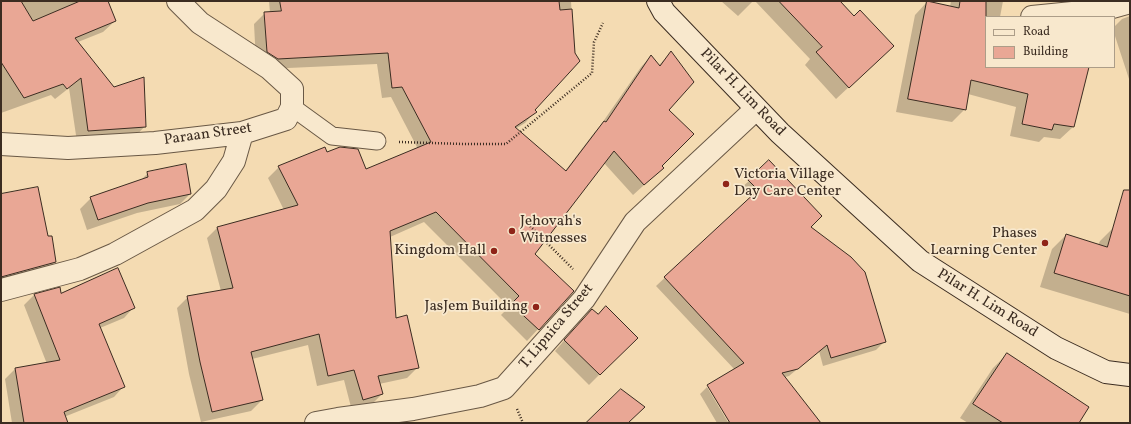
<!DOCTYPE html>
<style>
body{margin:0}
#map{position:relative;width:1131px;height:424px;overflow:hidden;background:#f4dbb2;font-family:Vollkorn,serif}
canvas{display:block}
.frame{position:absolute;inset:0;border:2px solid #3b2c21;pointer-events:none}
.legend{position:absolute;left:985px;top:16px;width:130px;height:52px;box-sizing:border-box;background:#f8e8cd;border:1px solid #ac9d88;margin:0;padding:5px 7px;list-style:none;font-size:12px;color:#3b2c21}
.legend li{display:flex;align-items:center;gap:8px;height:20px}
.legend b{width:20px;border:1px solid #ac9d88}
</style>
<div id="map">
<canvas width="1131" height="424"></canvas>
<div class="frame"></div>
<ul class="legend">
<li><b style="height:5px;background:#f8e8cd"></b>Road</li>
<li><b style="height:11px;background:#e9a795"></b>Building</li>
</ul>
</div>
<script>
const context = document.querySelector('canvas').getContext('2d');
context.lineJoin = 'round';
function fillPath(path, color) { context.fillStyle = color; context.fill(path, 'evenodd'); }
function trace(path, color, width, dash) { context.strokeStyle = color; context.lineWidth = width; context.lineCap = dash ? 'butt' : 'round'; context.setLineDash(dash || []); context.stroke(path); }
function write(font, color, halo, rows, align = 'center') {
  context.font = font + ' Vollkorn,serif'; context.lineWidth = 3.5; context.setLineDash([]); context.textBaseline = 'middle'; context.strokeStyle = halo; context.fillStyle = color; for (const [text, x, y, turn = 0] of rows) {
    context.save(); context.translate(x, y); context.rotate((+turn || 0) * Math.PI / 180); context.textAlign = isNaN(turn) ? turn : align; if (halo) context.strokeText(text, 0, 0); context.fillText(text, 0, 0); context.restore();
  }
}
fillPath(new Path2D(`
 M 1,1 L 107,1 L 115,21 L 103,32 L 78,42 L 145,126 L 134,138 L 77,142 L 69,88 L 55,99 L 51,95 L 1,113 Z
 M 269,1 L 571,1 L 574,54 L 534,110 L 535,112 L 525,123 L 515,129 L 565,171 L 594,133 L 600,126 L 641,67 L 651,56 L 658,66 L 671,53 L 668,110 L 661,166 L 663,168 L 633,195 L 604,163 L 534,254 L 573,291 L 527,341 L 501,315 L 509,307 L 424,222 L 390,237 L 395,319 L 418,367 L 407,378 L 379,384 L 382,394 L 371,405 L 352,411 L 344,380 L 317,386 L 308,345 L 252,359 L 262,400 L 251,411 L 201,422 L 189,374 L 177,308 L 188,297 L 221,291 L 207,238 L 217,228 L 284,210 L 268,178 L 279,167 L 327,153 L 366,170 L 418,149 L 391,97 L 382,98 L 377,64 L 266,69 L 256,62 L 254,24 L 265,13 L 270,13 Z
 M 721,1 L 753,1 L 738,16 Z
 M 755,1 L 839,1 L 854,17 L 893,46 L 836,99 L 805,65 L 810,59 Z
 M 951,1 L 1003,1 L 1000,17 L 986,17 L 986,67 L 1088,67 L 1073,127 L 1060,139 L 1044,137 L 1039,142 L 1010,136 L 1016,107 L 968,94 L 965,109 L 952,122 L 896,112 L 915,15 L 927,2 L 950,7 Z
 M 1130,16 L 1130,82 L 1114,33 L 1114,27 L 1122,19 Z
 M 148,173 L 190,194 L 180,204 L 137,213 L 87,230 L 80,209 L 91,198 L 139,182 Z
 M 749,181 L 810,227 L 884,342 L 876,350 L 823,366 L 819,351 L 789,376 L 785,377 L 820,423 L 717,423 L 700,394 L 707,387 L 728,422 L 730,421 L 709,387 L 707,387 L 735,370 L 656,286 L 750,198 L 741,188 Z
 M 1,195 L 55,262 L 45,272 L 1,284 Z
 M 1114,227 L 1130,232 L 1130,314 L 1040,287 L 1052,249 L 1066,235 L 1098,245 L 1100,241 Z
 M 60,294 L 134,307 L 124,318 L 100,328 L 124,386 L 114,397 L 64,417 L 67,423 L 12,423 L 5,379 L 15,369 L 47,364 L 24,305 L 34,295 Z
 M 598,316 L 636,338 L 589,385 L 555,351 L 582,320 Z
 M 1007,354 L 1077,423 L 968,423 L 960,418 L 993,368 Z`), '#0003');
const building = new Path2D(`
 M 1,1 L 21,1 L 33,21 L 80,1 L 108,1 L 116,21 L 75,38 L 114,87 L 144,77 L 146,127 L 88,131 L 81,78 L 67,89 L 63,84 L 24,98 L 1,62 Z
 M 280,1 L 559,1 L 560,10 L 572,9 L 575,53 L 580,61 L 535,110 L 537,112 L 515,127 L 566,171 L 604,121 L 606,122 L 651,55 L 660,66 L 671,51 L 694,82 L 669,110 L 694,134 L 662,166 L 664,168 L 644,185 L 614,151 L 535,254 L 574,291 L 539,330 L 511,304 L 519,296 L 436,212 L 390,231 L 396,318 L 407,315 L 419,368 L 378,376 L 383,394 L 363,400 L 354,370 L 328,376 L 319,334 L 251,352 L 263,400 L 212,412 L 200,362 L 187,296 L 233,288 L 217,227 L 298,205 L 278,166 L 325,147 L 327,152 L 340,147 L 358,149 L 366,169 L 431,142 L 402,87 L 392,88 L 388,53 L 278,59 L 267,52 L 264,12 L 281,11 Z
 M 779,1 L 840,1 L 854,16 L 860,10 L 894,46 L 849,88 L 816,52 L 822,47 Z
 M 927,1 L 959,8 L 960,1 L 986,1 L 986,67 L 1089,67 L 1074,127 L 1054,124 L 1052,130 L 1022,124 L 1028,94 L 971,80 L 966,110 L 908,99 Z
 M 769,160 L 822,216 L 811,227 L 851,257 L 865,272 L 886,342 L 831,358 L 827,345 L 798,369 L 782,373 L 821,423 L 730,423 L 707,385 L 744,363 L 664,277 L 758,190 L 748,180 Z
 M 186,164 L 191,194 L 148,203 L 98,220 L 90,197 L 148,177 L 147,172 Z
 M 38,187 L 48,236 L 52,236 L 56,262 L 1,277 L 1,194 Z
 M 1124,190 L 1130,190 L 1130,296 L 1054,273 L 1066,234 L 1107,247 Z
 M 118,268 L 135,308 L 99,324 L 125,387 L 64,412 L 68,423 L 24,423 L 15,368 L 60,360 L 34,294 L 60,287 L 61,293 Z
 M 606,306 L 638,338 L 600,375 L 564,340 L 592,309 L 598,314 Z
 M 1007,353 L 1089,407 L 1079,423 L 1003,423 L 973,404 Z
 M 621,389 L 645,407 L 628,423 L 586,423 Z`);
fillPath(building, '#e9a795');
trace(building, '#3b2c21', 1);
const lane = new Path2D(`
 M 292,107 L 332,136 L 377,141`);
const street = new Path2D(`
 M 1032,17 L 1102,10 L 1130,2
 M 1,144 L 68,148 L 155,143 L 242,133 L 286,119 L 292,107 L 292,89 L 269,68 L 200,23 L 178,1
 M 1,290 L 80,269 L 115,254 L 195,210 L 216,189 L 234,161 L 242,133
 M 316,423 L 338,419 L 413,409 L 480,396 L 504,388 L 584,299 L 635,222 L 756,109`);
const secondary = new Path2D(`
 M 658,1 L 664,12 L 780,133 L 920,261 L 1056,348 L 1106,372 L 1130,375`);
trace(lane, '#695845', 19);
trace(street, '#695845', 24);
trace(secondary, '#3b2c21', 24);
trace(new Path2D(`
 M 399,142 L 464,144 L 506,144 L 592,73 L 594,42 L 603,23
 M 528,224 L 573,269
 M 517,409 L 523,423`), '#3b2c21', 2.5, [1, 2]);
trace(lane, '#f8e8cd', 17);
trace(street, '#f8e8cd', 22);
trace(secondary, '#f8e8cd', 22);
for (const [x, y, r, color] of [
 [726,184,4,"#8f2418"],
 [512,231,4,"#8f2418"],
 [1045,243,4,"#8f2418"],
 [494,251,4,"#8f2418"],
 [536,307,4,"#8f2418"]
]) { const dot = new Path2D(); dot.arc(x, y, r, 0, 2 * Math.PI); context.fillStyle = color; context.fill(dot); trace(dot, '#f8e8cd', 1.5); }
write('15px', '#3b2c21', '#f8e8cd', [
 ["Pilar H. Lim Road",742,93,46],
 ["Paraan Street",208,135,-8],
 ["Pilar H. Lim Road",987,304,32],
 ["T. Lipnica Street",557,327,-50]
]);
write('15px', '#3b2c21', '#f8e8cd', [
 ["Victoria Village",734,175,"left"],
 ["Day Care Center",734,192,"left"],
 ["Jehovah's",520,222,"left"],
 ["Witnesses",520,239,"left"],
 ["Phases",1037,234],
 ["Learning Center",1037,251],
 ["Kingdom Hall",486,251],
 ["JasJem Building",528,307]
], 'right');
</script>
